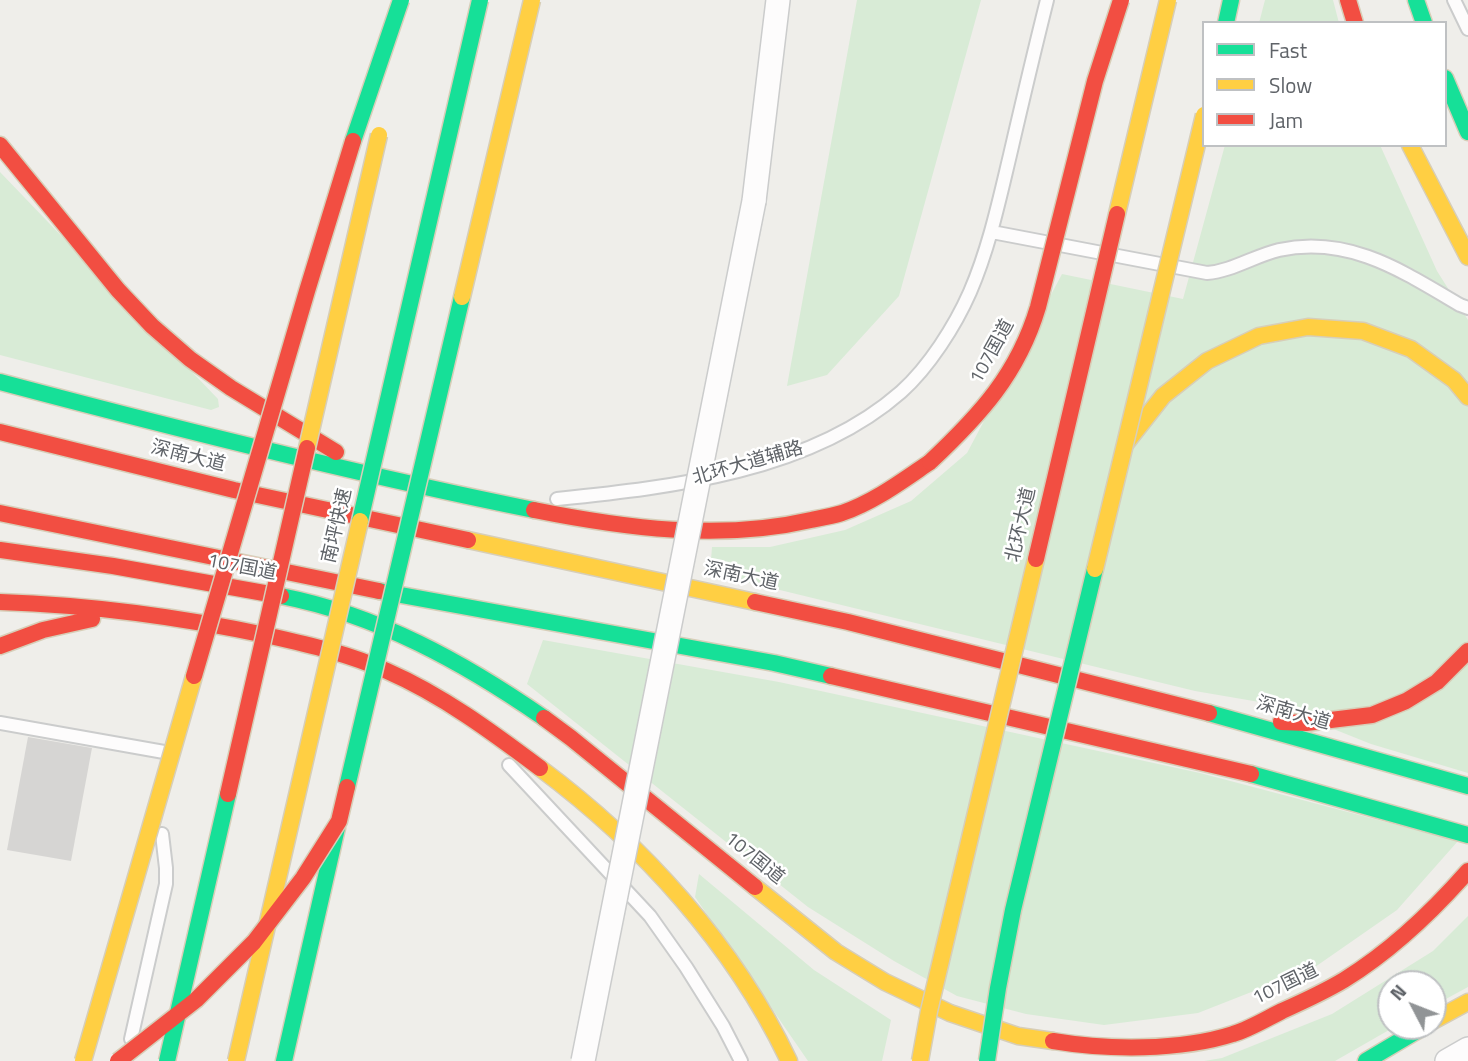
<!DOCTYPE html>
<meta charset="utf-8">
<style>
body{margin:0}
#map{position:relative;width:1468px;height:1061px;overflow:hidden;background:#efeeea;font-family:"Titillium Web",sans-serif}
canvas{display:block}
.legend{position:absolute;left:1202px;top:21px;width:245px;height:126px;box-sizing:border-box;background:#fff;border:2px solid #bfc1c3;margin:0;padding:9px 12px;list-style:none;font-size:21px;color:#5f6368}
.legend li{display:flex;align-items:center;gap:14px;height:35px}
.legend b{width:35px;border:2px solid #bfc1c3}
.north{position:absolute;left:1377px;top:970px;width:70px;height:70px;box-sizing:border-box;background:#fff;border:2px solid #bfc1c3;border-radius:50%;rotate:312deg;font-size:19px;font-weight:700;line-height:28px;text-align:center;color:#5f6368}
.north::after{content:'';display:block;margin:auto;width:24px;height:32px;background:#919496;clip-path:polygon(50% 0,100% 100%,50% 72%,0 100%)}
</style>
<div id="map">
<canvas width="1468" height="1061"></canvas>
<ul class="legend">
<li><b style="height:9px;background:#16e098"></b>Fast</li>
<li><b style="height:9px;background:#ffcf43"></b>Slow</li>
<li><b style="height:9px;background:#f24e42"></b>Jam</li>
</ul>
<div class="north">N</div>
</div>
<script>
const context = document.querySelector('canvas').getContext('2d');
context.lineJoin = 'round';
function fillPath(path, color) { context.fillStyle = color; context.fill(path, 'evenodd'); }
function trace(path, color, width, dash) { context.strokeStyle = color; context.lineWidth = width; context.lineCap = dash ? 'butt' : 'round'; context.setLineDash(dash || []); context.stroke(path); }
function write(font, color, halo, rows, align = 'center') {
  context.font = font + ' "Titillium Web","Noto Sans SC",sans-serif'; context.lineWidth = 5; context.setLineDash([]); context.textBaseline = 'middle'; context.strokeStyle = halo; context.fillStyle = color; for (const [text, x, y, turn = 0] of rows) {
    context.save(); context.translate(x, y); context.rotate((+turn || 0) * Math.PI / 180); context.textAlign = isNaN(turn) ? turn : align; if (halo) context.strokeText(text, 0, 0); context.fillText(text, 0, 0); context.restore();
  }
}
fillPath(new Path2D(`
 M 857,0 L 981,0 L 899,296 L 827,375 L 787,386 Z
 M 1265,0 L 1333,0 L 1339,23 L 1259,23 Z
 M 1225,145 L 1380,145 L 1437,271 L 1468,320 L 1468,773 L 1371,744 L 1271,704 L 1195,691 L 710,573 L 712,547 L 770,547 L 845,530 L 911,501 L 967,453 L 1062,274 L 1183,299 Z
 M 0,172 L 218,399 L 219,407 L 211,410 L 0,355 Z
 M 543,640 L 779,682 L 1200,773 L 1458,841 L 1397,910 L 1315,967 L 1198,1013 L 1104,1025 L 1026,1014 L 957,996 L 894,961 L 808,907 L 527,684 Z
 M 699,874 L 814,970 L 891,1020 L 882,1061 L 808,1061 L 695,897 Z
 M 1468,916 L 1468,987 L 1433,1006 L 1433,984 L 1391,984 L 1391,1026 L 1396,1026 L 1335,1061 L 1204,1061 L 1222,1058 L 1332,1014 L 1433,951 Z`), '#d8ebd6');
fillPath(new Path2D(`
 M 28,737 L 92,748 L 71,861 L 7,850 Z`), '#d6d5d3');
const lane = new Path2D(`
 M 1454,0 L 1468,29
 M 992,232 L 1207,273 C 1232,271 1254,256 1279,250 C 1349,235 1402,271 1460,305 L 1468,308
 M 557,499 C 673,487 810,472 901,392 C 929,367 955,326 970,292 C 989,248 999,201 1010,155 C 1022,103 1034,52 1047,0
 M 0,723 L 164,752
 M 509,765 L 650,916 L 686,967 L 723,1026 L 741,1061
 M 131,1039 L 166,884 L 166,868 L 162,834`);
const street = new Path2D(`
 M 754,201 L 778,0
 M 1447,1061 L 1468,1049`);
const fast = new Path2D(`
 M 1416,0 L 1424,23
 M 1226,23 L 1231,0
 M 1445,78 L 1468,132
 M 0,382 C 177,429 355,474 534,510
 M 379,591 L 774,663 L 831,676
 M 281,596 C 378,615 463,662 544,718
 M 1209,713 L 1468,786
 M 1251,774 L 1468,835
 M 284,1061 L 337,828
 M 1366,1061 L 1425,1026`);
const slow = new Path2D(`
 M 1410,145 L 1468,257
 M 1126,443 L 1163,396 L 1207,361 L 1259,336 L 1308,327 L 1363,331 L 1411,349 L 1454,380 L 1468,397
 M 468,540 L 755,602
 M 540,768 C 642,844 734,945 789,1061
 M 755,887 L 836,952 L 885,982 L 950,1013 L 1018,1036 L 1053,1041
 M 1433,1021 L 1468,1002`);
const jam = new Path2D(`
 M 1348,0 L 1355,23
 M 0,145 L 118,290 L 152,326 L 190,359 L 231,388 L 336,452
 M 0,432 L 234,490 L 468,540
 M 534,510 C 624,528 720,541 811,520 C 821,518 832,516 842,513 C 874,502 902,481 930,462
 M 0,513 L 379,591
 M 0,550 L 113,566 L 281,596
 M 0,602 C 91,605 181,617 270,636 C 310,645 349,654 387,671 C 442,695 492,732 540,768
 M 755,602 L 848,622 L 1209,713
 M 0,646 L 43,630 L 92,619
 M 831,676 L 1251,774
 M 544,718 L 571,738 L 755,887
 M 1281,722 L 1306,723 L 1372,715 L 1406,701 L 1437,682 L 1468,651
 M 1053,1041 C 1107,1050 1180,1051 1233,1034 C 1250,1029 1266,1019 1282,1011 C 1302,1002 1324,992 1344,980 C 1391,951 1432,912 1468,871`);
trace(lane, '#cbcccc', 16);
trace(street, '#cbcccc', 26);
trace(fast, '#d7ceb8', 19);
trace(slow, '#d7ceb8', 19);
trace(jam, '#d7ceb8', 19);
trace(lane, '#fdfcfc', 12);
trace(street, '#fdfcfc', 23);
trace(fast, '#16e098', 16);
trace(slow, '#ffcf43', 16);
trace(jam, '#f24e42', 16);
const streetBridge = new Path2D(`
 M 583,1061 L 754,201`);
const fastBridge = new Path2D(`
 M 353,141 L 401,0
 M 360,521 L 480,0
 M 347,787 L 462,297
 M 167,1061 L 228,794
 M 987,1061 L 998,988 L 1013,910 L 1095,569`);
const slowBridge = new Path2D(`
 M 1117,214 L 1168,0
 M 462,297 L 532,0
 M 307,448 L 379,135
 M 1095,569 L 1204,115
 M 83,1061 L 194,676
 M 236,1061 L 360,521
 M 920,1061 L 929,1011 L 1036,559`);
const jamBridge = new Path2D(`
 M 930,462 C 980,415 1018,374 1038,307 L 1095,81 L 1121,0
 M 1036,559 L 1117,214
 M 194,676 L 307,291 L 353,141
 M 228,794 L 307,448
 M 118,1061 L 196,1000 L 254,942 L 303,878 L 339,821 L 347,787`);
trace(streetBridge, '#cbcccc', 26, []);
trace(fastBridge, '#d7ceb8', 19, []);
trace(slowBridge, '#d7ceb8', 19, []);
trace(jamBridge, '#d7ceb8', 19, []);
trace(streetBridge, '#fdfcfc', 23);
trace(fastBridge, '#16e098', 16);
trace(slowBridge, '#ffcf43', 16);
trace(jamBridge, '#f24e42', 16);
write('19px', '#5f6368', '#fff', [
 ["107国道",993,352,-61],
 ["深南大道",188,457,14],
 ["北环大道辅路",748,464,-16],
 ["北环大道",1022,525,-77],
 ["南坪快速",338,526,-77],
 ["107国道",242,568,11],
 ["深南大道",741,577,12],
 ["深南大道",1293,714,16],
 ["107国道",754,859,39],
 ["107国道",1286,985,-26]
]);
</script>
